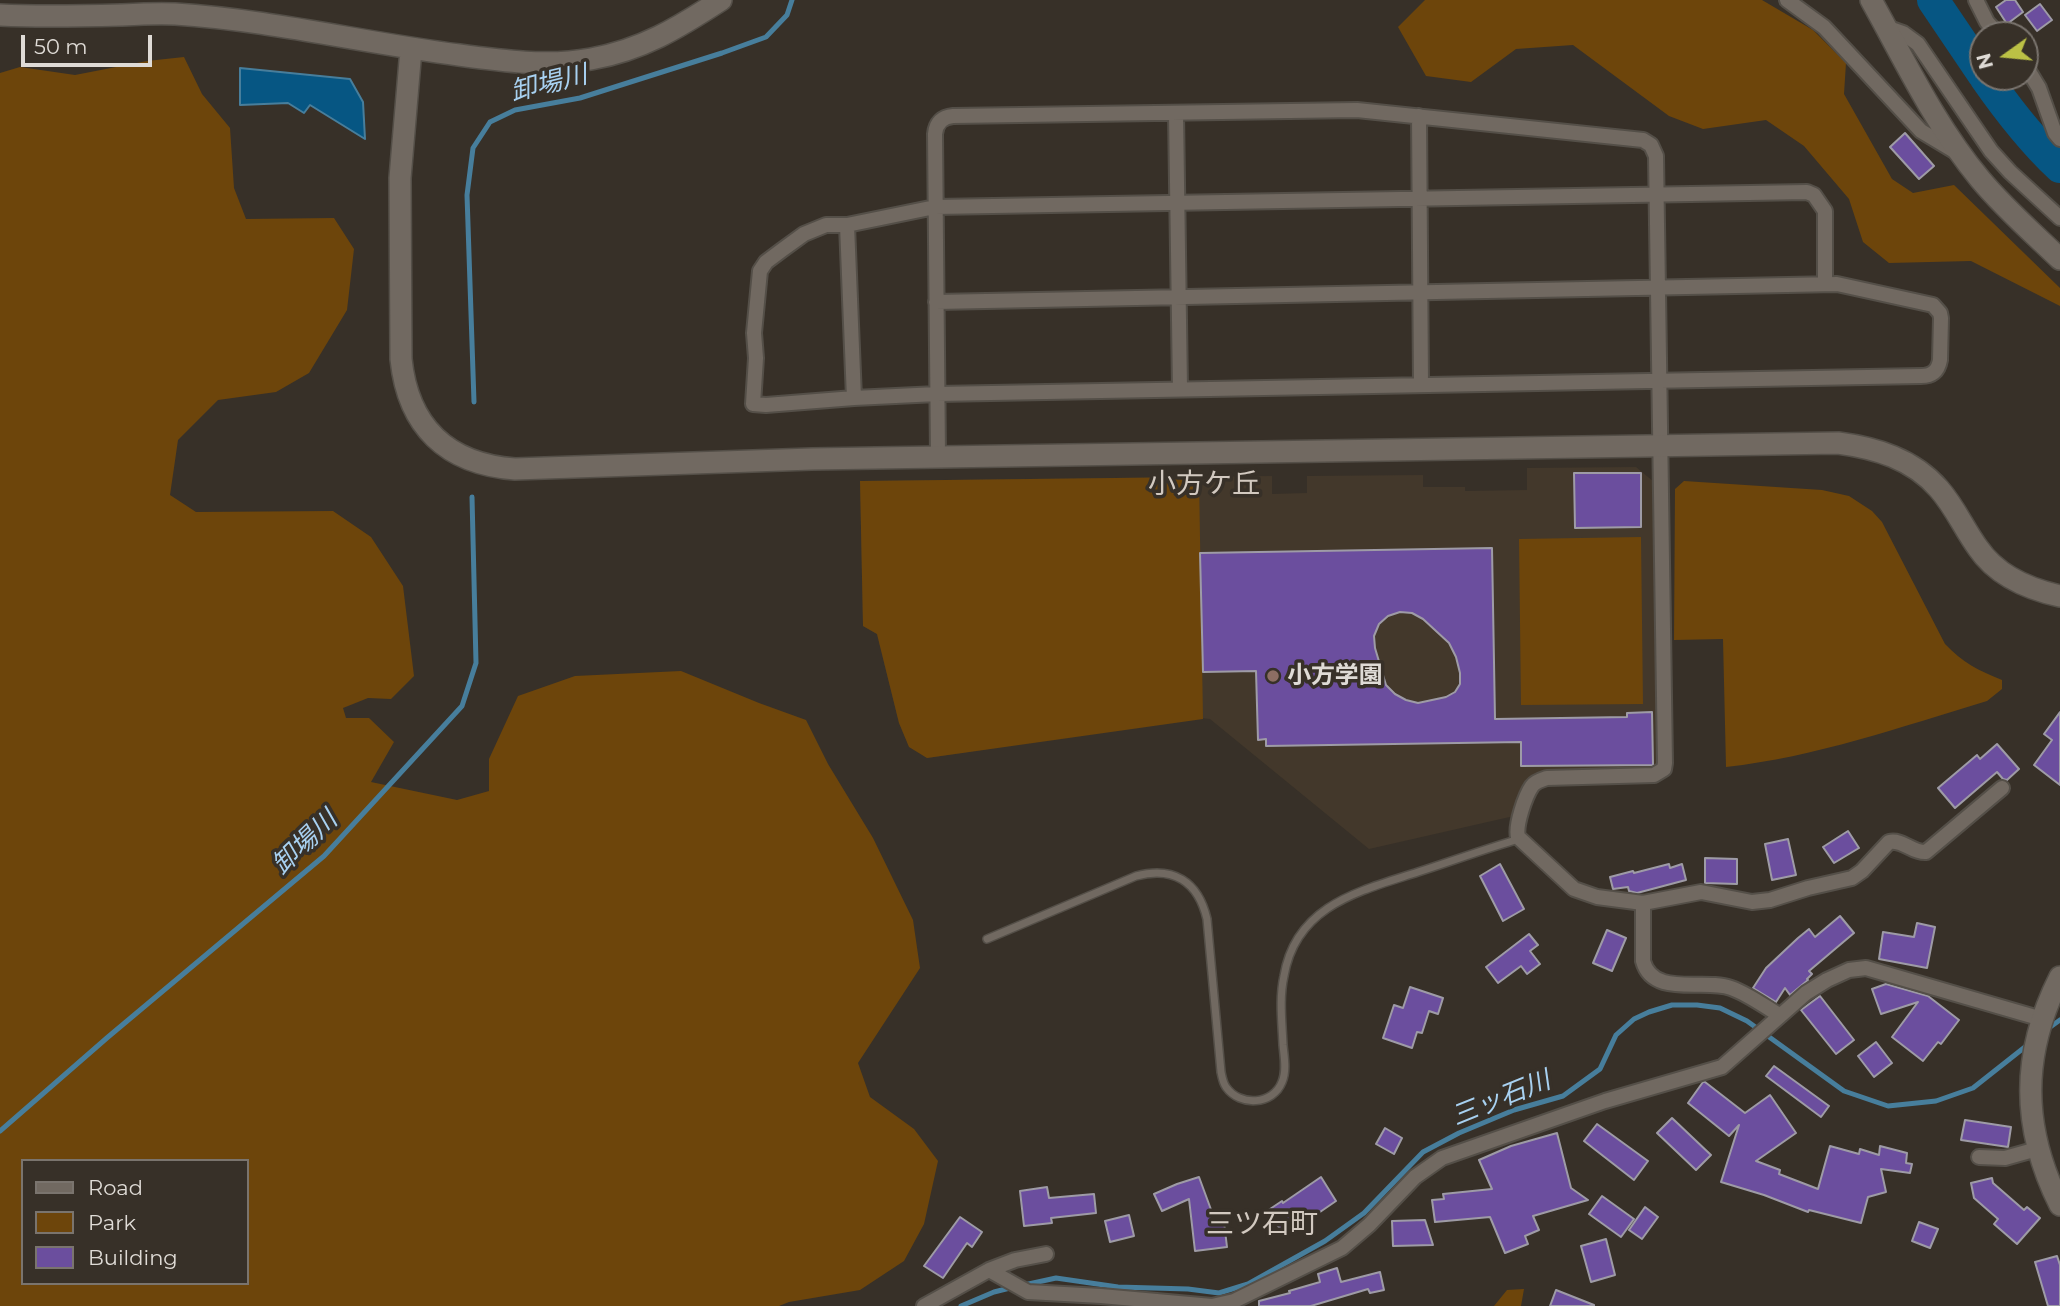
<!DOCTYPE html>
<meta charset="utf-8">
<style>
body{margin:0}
#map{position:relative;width:2060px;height:1306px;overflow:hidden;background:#373028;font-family:Montserrat,sans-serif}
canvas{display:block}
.legend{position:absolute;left:21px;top:1159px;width:228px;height:126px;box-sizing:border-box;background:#373028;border:2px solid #7a746e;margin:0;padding:9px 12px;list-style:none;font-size:21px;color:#dfdbd6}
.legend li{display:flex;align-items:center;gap:14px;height:35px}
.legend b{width:35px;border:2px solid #7a746e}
.north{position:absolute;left:1969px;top:21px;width:70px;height:70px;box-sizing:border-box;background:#373028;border:2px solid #7a746e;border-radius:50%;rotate:255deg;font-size:19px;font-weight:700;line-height:28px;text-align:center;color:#dfdbd6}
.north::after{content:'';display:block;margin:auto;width:24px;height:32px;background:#bbc045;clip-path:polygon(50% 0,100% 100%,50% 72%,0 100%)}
.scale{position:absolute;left:21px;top:35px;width:131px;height:32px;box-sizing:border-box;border:4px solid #dfdbd6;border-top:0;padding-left:9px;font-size:21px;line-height:24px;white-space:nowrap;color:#dfdbd6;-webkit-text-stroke:5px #373028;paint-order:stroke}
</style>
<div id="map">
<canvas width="2060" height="1306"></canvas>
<ul class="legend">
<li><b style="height:9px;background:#716961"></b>Road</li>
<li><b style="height:19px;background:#6d450b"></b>Park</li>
<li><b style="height:19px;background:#6b4e9e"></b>Building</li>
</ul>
<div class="north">N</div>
<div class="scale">50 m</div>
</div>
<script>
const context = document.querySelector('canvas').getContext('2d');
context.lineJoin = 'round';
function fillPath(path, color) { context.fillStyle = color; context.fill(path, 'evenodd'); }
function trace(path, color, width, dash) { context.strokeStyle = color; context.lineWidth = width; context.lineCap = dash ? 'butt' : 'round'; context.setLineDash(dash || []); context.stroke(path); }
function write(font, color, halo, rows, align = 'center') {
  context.font = font + ' Montserrat,"Noto Sans JP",sans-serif'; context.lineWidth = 7; context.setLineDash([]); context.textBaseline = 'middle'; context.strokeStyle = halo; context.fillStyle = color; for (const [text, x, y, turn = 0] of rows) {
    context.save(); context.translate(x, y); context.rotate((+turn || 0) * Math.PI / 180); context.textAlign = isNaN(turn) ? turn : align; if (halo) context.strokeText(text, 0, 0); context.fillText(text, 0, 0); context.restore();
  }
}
fillPath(new Path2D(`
 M 1636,467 L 1654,482 L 1661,759 L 1651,770 L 1530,777 L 1514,816 L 1369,849 L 1210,719 L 1201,718 L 927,758 L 909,746 L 899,723 L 877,634 L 863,626 L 860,481 L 1272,476 L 1272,494 L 1307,493 L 1307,476 L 1423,475 L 1423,487 L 1465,487 L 1465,491 L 1527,490 L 1527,468 Z`), '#43382b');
fillPath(new Path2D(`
 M 1425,0 L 1762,0 L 1813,30 L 1846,63 L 1844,94 L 1892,179 L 1913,193 L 1954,185 L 2060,288 L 2060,306 L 1971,261 L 1889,263 L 1863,242 L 1849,199 L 1804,146 L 1766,120 L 1703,129 L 1669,116 L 1573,45 L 1516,49 L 1471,82 L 1426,76 L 1398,27 Z
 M 184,57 L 202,94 L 230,128 L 234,188 L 246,219 L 334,218 L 354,249 L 347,310 L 309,373 L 276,392 L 218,400 L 178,440 L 170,495 L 196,512 L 333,511 L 371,537 L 403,586 L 414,676 L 391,699 L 368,698 L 343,708 L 346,718 L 369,718 L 394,742 L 371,782 L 457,800 L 489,791 L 489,759 L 518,696 L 575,676 L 681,671 L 759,703 L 806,720 L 828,764 L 873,838 L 913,920 L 920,968 L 858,1063 L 870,1097 L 914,1129 L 938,1161 L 924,1224 L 904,1261 L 860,1290 L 789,1302 L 779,1306 L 0,1306 L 0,73 L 20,67 L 75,75 L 147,61 ZM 23,1161 L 247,1161 L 247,1283 L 23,1283 Z
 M 1199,477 L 1203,719 L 927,758 L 909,747 L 899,723 L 877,634 L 863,626 L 860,481 Z
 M 1684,481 L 1822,490 L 1849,496 L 1872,511 L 1882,522 L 1945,644 C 1962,662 1979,671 2002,680 L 2002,689 L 1987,701 C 1900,727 1816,757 1726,767 L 1723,639 L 1674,640 L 1675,489 Z
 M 1641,537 L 1643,704 L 1521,705 L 1519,539 Z
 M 1524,1289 L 1521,1306 L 1494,1306 L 1507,1290 Z`), '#6d450b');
const water = new Path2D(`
 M 240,68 L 350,79 L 363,102 L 365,139 L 310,105 L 304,113 L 288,103 L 240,105 Z`);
fillPath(water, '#065683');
trace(water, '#477e9c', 2);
trace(new Path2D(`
 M 474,402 L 467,195 L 473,148 L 490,122 L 515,110 L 580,98 L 722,53 L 766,37 L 787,15 L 792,0
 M 2046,1030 L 2060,1020
 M 0,1131 L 108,1037 L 324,856 L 462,706 L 476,663 L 472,497
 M 1024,1285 L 1056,1278 L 1118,1287 L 1188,1289 L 1219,1293 L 1248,1284 L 1325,1241 L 1364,1213 L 1423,1152 L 1459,1133 L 1514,1110 L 1563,1096 L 1600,1069 L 1616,1035 L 1634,1019 L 1649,1012 L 1672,1005 L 1697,1005 L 1720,1008 L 1747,1021 L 1844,1091 L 1888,1106 L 1936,1101 L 1973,1088 L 2030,1043
 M 961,1306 L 994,1292 L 1014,1287`), '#477e9c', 5);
trace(new Path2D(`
 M 1933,0 L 1983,74
 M 1985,77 C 2008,110 2031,140 2060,167`), '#065683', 32);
const building = new Path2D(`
 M 2006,0 L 2015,0 L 2023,12 L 2007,24 L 1996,7 Z
 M 2040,4 L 2052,20 L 2037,31 L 2025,15 Z
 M 1905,133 L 1934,166 L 1919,179 L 1890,147 Z
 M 1574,473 L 1641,473 L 1641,527 L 1575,528 Z
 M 1492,548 L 1495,719 L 1627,717 L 1627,713 L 1652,712 L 1653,765 L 1521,766 L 1521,742 L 1266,746 L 1266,739 L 1258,740 L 1256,671 L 1203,672 L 1200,553 ZM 1400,612 L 1412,613 L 1423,619 L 1449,643 L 1456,657 L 1460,673 L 1460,684 L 1455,692 L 1446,697 L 1418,703 L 1406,700 L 1395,694 L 1386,685 L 1375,648 L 1374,636 L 1379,624 L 1388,616 Z
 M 2060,712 L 2060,785 L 2034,765 L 2052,740 L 2044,734 Z
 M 1997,744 L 2019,769 L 2007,780 L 2003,779 L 1997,772 L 1955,808 L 1938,788 L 1977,755 L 1980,759 Z
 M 1848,831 L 1859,848 L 1834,863 L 1823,847 Z
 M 1788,839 L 1796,875 L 1772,880 L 1765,844 Z
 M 1705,858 L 1737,859 L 1737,884 L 1705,883 Z
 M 1500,864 L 1524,909 L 1503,921 L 1480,876 Z
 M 1669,864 L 1670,868 L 1682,864 L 1686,880 L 1637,893 L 1629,891 L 1628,887 L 1613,889 L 1610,877 L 1633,871 L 1634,873 Z
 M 1840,916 L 1854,933 L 1809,971 L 1812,974 L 1807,979 L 1808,980 L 1790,995 L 1785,988 L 1776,1002 L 1753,988 L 1766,968 L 1798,938 L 1809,929 L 1815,937 Z
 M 1917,923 L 1935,927 L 1927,968 L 1879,959 L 1883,932 L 1914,937 Z
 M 1607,930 L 1626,938 L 1612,971 L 1593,963 Z
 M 1529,934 L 1538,945 L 1530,951 L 1540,964 L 1527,974 L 1521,966 L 1498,983 L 1486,967 Z
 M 1886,984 L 1928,996 L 1959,1020 L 1941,1044 L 1938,1042 L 1923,1061 L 1892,1037 L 1918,1002 L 1881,1014 L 1872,989 Z
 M 1410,987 L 1443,998 L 1438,1014 L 1429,1011 L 1422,1033 L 1417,1032 L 1412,1048 L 1383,1038 L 1394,1005 L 1403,1008 Z
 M 1820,996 L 1854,1040 L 1836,1054 L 1801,1010 Z
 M 1876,1042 L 1892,1063 L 1874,1077 L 1858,1056 Z
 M 1774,1066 L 1829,1106 L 1821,1117 L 1766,1076 Z
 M 1703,1082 L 1705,1082 L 1745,1113 L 1770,1095 L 1796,1133 L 1756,1161 L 1780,1170 L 1779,1174 L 1818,1189 L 1830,1146 L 1859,1154 L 1860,1149 L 1879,1155 L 1880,1146 L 1907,1153 L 1906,1163 L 1912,1164 L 1910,1173 L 1881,1169 L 1886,1192 L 1868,1197 L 1861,1223 L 1809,1210 L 1808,1212 L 1764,1195 L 1721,1182 L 1739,1125 L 1729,1136 L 1688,1103 Z
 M 1672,1118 L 1711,1155 L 1696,1170 L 1657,1133 Z
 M 1965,1120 L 2011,1127 L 2008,1147 L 1961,1140 Z
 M 1597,1124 L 1648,1161 L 1634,1180 L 1584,1141 Z
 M 1385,1128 L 1402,1138 L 1394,1154 L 1376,1144 Z
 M 1557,1133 L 1571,1188 L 1588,1200 L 1533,1216 L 1539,1230 L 1525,1236 L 1528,1244 L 1505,1253 L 1490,1217 L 1435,1222 L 1432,1200 L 1444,1199 L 1443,1194 L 1492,1189 L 1479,1160 L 1511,1146 Z
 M 1199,1177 L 1213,1215 L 1223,1214 L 1227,1247 L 1195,1251 L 1189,1199 L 1162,1211 L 1154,1194 L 1177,1184 Z
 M 1321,1177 L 1336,1201 L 1304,1223 L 1302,1220 L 1283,1233 L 1267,1211 L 1282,1201 L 1283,1203 Z
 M 1992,1178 L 1993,1183 L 2024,1210 L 2027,1207 L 2040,1218 L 2017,1244 L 1994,1224 L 1998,1219 L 1974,1198 L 1971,1183 Z
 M 1047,1187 L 1049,1198 L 1094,1194 L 1096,1213 L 1051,1218 L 1052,1223 L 1024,1226 L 1020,1191 Z
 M 1602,1196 L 1634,1219 L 1621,1237 L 1589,1214 Z
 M 1645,1207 L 1658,1217 L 1642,1239 L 1629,1230 Z
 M 1129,1215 L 1134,1236 L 1110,1242 L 1105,1221 Z
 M 960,1217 L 982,1232 L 972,1247 L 967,1243 L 943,1278 L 924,1266 Z
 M 1425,1220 L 1433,1245 L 1393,1246 L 1392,1221 Z
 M 1919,1222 L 1938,1229 L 1930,1248 L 1912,1241 Z
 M 1606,1239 L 1615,1275 L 1591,1282 L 1581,1246 Z
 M 2057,1256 L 2060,1265 L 2060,1306 L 2048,1306 L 2035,1262 Z
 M 1337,1268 L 1341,1282 L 1380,1272 L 1384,1290 L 1370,1293 L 1368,1289 L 1311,1306 L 1259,1306 L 1259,1301 L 1290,1293 L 1289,1291 L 1320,1282 L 1318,1274 Z
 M 1556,1290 L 1594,1305 L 1594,1306 L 1550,1306 Z`);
fillPath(building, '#6b4e9e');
trace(building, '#9e9ba6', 2);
const lane = new Path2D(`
 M 987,939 L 1136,876 C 1173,866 1198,881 1207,919 L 1221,1072 C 1222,1077 1223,1083 1226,1087 C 1240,1107 1273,1105 1282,1082 C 1287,1071 1284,1056 1283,1045 C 1282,1022 1279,998 1284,976 C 1296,905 1360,891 1418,872 C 1452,861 1485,849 1519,839`);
const street = new Path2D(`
 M 1787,0 L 1824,27 L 1921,131 L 1956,152
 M 1976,0 L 1987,22 L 1999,35
 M 1886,27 L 1903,33 L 1918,44 L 1991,151 L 2010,172 L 2060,218
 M 2025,65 L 2039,88 L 2055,133 L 2060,139
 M 1176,113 L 1180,389
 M 1419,116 L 1421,384
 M 847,225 L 854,398
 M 936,302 L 1837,284 L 1933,305 L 1940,313 L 1941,318 L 1940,360 C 1938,371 1932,376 1921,376 L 937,394 L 854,398 L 766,405 L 753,404 L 756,358 L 754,333 L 760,271 L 766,262 L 782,250 L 804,234 L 826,225 L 847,225 L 935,207 L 1807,192 L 1814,195 L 1825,211 L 1825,284
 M 938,457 L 935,134 C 936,123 942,117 953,116 L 1357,110 L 1643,140 L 1651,145 L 1656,156 L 1665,763 L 1664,769 L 1654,775 L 1547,778 C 1541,780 1536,781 1532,786 C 1525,796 1515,826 1518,837 L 1574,889 L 1597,897 L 1643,903 L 1701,892 L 1752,902 L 1770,900 L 1808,888 L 1852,878 L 1862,871 L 1889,842 C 1903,839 1912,853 1926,852 L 2002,788
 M 1643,903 L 1643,961 C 1653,998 1704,978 1731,988 C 1748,994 1764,1006 1779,1015
 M 1979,1157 L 2005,1158 L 2037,1149
 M 989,1270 L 1028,1292 L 1101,1296 L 1212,1306
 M 924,1306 L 989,1270 L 1015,1260 L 1046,1254
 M 1212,1306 L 1234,1301 L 1342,1248 L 1369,1225 L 1415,1177 L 1442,1158 L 1605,1101 L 1722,1067 L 1806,993 L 1827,980 L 1849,970 L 1866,968 L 2042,1019`);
const secondary = new Path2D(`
 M 1871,0 C 1905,61 1935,125 1980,179 C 2004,208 2033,233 2060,259
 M 0,15 C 41,17 81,16 122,15 C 140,14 158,13 175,14 C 271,20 364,43 459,55 C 503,61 548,67 591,59 C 642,50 678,28 721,0
 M 411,49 L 400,178 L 401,359 C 408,427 447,464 515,469 L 812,459 L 1838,443 C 1876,448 1913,459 1939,489 C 1955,507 1964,529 1978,548 C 1997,576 2028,589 2060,596
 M 2060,977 C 2021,1054 2021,1127 2060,1205`);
trace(lane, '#544f48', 10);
trace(street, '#544f48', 18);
trace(secondary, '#544f48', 24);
trace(lane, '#716961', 7);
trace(street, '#716961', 14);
trace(secondary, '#716961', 21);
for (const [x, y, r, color] of [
 [1273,676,7,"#8d6e63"]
]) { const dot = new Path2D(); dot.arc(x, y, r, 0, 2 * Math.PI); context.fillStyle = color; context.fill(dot); trace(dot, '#373028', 2.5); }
write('bold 24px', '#dfdbd6', '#373028', [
 ["小方学園",1287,676]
], 'left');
write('italic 26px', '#a8d1f1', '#373028', [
 ["卸場川",549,84,-14],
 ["卸場川",305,843,-44],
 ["三ッ石川",1501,1099,-22]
]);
write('28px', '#d2c9c0', '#373028', [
 ["小方ケ丘",1204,485],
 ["三ツ石町",1262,1225]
]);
</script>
